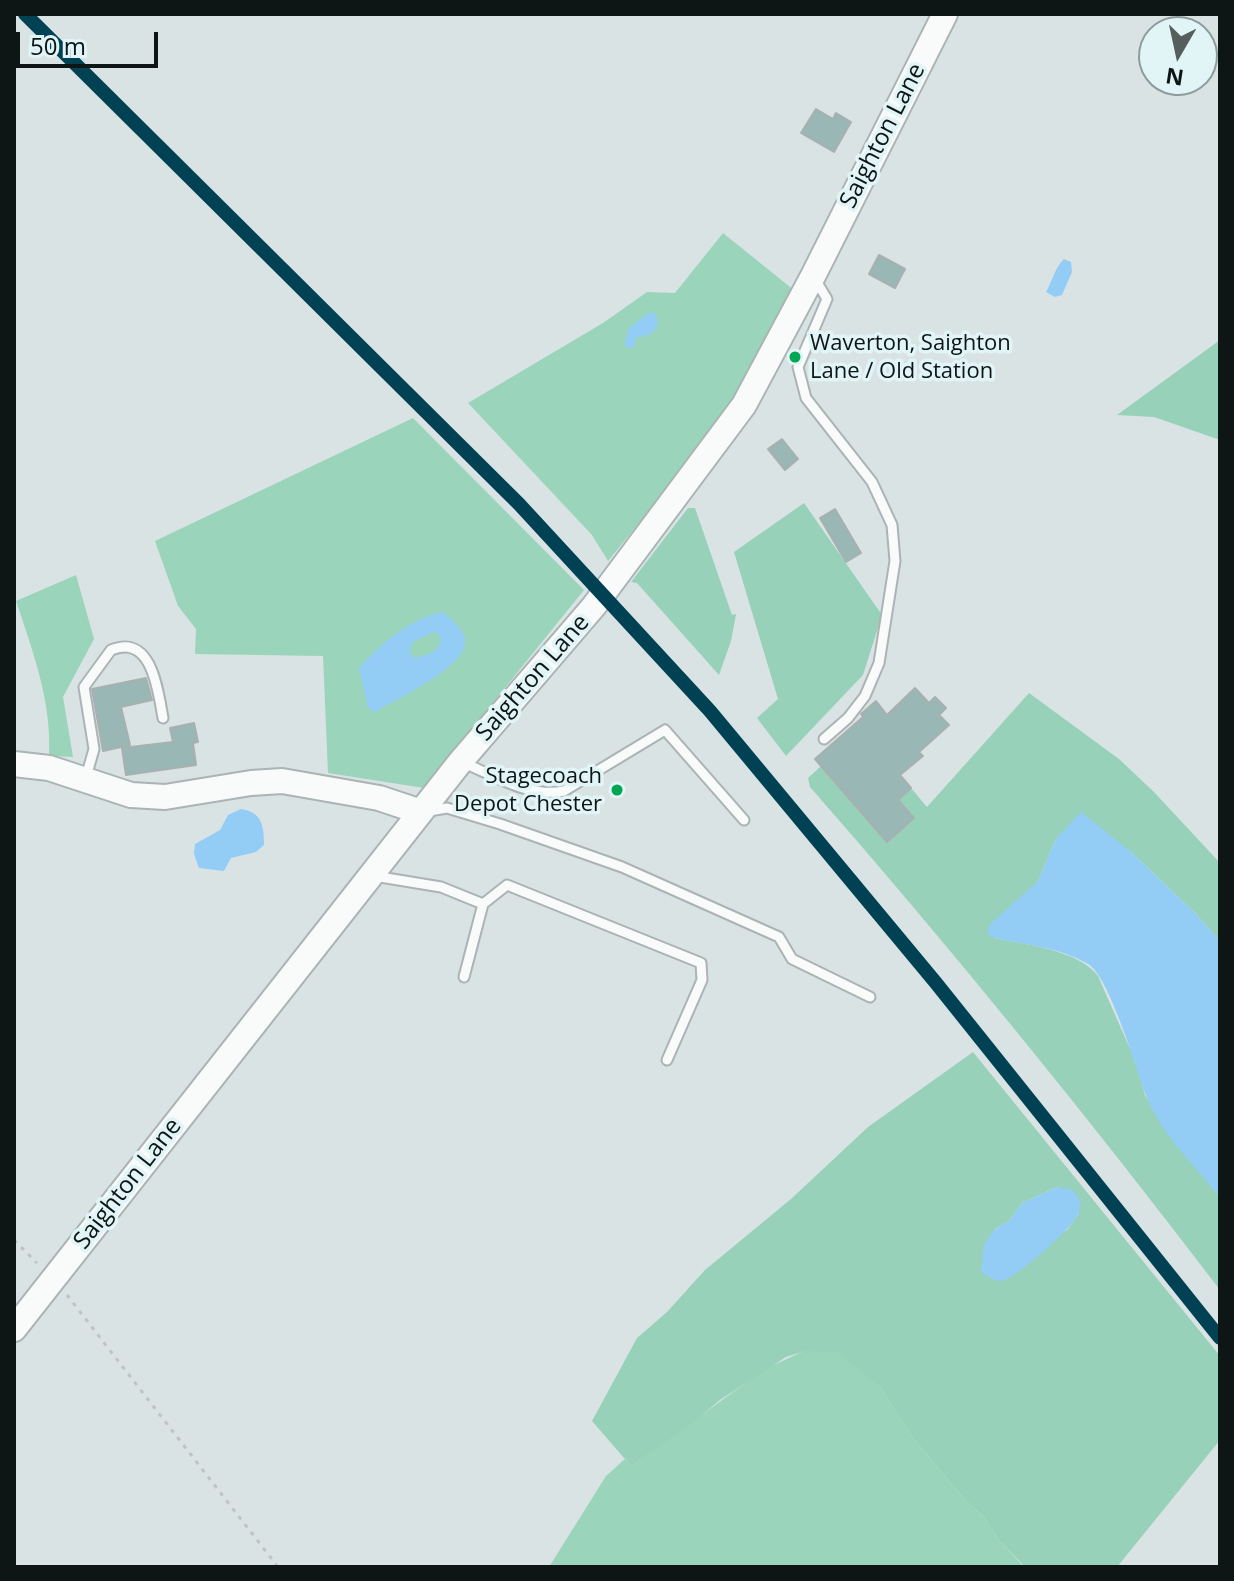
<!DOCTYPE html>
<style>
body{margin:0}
#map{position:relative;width:1234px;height:1581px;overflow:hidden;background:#d9e3e4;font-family:"Open Sans",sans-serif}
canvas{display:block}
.frame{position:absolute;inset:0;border:16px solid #0e1515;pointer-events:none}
.north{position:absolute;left:1138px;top:16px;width:80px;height:80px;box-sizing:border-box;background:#e1f4f6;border:2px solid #8d9b9c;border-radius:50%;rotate:189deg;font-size:22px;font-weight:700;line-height:32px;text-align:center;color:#0e1515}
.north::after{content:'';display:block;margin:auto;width:28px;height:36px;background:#555d5d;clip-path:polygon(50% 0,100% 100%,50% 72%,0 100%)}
.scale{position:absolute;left:16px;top:32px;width:142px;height:36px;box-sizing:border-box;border:4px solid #0e1515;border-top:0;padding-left:10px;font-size:24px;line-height:28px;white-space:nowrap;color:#0e1515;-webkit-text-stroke:6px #e1f4f6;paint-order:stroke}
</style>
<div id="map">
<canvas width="1234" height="1581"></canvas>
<div class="frame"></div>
<div class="north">N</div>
<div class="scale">50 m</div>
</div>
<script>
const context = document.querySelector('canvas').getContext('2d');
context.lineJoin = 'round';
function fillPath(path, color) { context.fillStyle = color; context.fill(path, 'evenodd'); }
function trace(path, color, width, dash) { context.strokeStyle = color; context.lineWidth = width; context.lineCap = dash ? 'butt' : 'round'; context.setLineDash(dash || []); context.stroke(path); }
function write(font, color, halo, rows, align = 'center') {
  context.font = font + ' "Open Sans",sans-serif'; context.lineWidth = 7; context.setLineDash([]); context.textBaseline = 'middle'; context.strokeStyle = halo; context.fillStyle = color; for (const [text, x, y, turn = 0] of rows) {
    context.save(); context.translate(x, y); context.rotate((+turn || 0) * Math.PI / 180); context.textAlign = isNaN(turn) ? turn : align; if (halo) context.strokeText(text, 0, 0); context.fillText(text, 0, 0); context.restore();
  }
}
fillPath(new Path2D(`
 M 723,233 L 795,291 L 742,388 L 705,442 L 608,561 L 592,535 L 468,403 L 603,323 L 647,292 L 675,293 Z
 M 413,418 L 584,590 L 424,788 L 328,773 L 323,656 L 195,654 L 196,629 L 178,606 L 155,541 Z
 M 76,575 L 94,639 L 63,697 L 73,757 L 49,756 C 52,702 33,652 16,601 Z
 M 828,1350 L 838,1352 L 857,1365 L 881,1388 L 912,1437 L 966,1501 L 984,1517 L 999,1540 L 1024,1567 L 549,1567 L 606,1476 L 625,1459 L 631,1466 L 765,1369 L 804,1351 Z`), '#9ad4bb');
fillPath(new Path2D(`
 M 1220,340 L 1220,440 L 1154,417 L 1117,415 Z
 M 804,503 L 882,615 L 863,675 L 786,756 L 757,718 L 778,699 L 734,552 Z
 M 688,508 L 695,508 L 732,615 L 736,614 L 731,641 L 719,675 L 637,583 L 631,582 Z
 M 1029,693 L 1119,759 L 1154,792 L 1220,863 L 1220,941 L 1195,913 L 1131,852 L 1056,839 L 1038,881 L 994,938 C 1024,944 1079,950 1098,976 L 1135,1060 L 1145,1095 L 1162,1125 L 1220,1197 L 1220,1290 C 1089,1118 953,950 810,787 L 808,778 L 821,766 L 888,841 L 914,818 L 898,800 L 911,788 L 927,807 Z
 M 973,1052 L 1220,1356 L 1220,1440 L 1117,1567 L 1025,1567 L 999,1540 L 984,1517 L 966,1501 L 912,1437 L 881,1388 L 838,1352 L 805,1351 L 786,1357 L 720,1400 L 691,1424 L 631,1466 L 592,1421 L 637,1338 L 667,1312 L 705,1270 L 791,1199 L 868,1127 ZM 1057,1187 L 1080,1201 L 1078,1215 L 1066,1231 L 994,1230 L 1010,1220 L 1022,1203 Z`), '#97d1b9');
fillPath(new Path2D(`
 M 1064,259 L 1071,262 L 1072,272 L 1062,295 L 1055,297 L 1046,292 C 1052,282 1055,267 1064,259 Z
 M 649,313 L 656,313 L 658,325 L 651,334 L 636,338 L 635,346 L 629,348 L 624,345 L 629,328 Z
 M 443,612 C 451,620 465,629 465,641 C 467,667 396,699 375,712 L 368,708 L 359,668 C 380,644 411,618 443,612 ZM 436,631 L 441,639 C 439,653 427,655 414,658 L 409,651 L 414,641 Z
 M 241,809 C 262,812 264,826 264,845 L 256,852 L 231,858 L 224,871 L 199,868 L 194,854 L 195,844 L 220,830 L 228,815 Z
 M 1081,812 L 1131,852 L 1195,913 L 1220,941 L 1220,1197 C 1194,1165 1159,1132 1145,1093 C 1136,1068 1109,976 1088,964 C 1061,948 1024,944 994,938 L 987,933 L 990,924 L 1038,881 L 1056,839 Z
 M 1057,1187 L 1073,1190 L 1080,1201 C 1080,1205 1080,1210 1078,1214 C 1074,1227 1018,1276 1004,1280 C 995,1283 988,1276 981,1272 L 984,1245 L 994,1230 L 1010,1220 L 1022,1203 Z`), '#93cdf6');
const building = new Path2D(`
 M 816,109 L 833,119 L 836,113 L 851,122 L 834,152 L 801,133 Z
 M 879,255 L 905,269 L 895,288 L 869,274 Z
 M 782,439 L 798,459 L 785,470 L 768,449 Z
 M 835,509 L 861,553 L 846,562 L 820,518 Z
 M 146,678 L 152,700 L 121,707 L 130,745 L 103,751 L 92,689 Z
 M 915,688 L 929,703 L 935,697 L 946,708 L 939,715 L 949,725 L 919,752 L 923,756 L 900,775 L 911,788 L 898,800 L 914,818 L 887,842 L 815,759 L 863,717 L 861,714 L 876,701 L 887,715 Z
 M 194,723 L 198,742 L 193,743 L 196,765 L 126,775 L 122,748 L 173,742 L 170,728 Z`);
fillPath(building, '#99b7b4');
trace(building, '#a8b0b0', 2);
const lane = new Path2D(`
 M 815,279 L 827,299 L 798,367 L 806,398 L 872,482 L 892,525 L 895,561 L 879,663 L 865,696 L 848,718 L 824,739
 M 464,763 C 495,776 529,798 564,791 L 665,730 L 744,820
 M 86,777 L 94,749 L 84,687 L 111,650 C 152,633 158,691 163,718
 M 429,811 L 447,808 L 500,824 L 622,867 L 779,937 L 792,959 L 870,997
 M 374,876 L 441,887 L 483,904 L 464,977
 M 483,904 L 507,885 L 701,963 L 702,980 L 667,1060`);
const secondary = new Path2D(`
 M 14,764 L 49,768 L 131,795 L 165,797 L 251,783 L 282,781 L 379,798 L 421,812
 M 14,1329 L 461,761 L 594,606 L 744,405 L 813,276 L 945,14`);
trace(lane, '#abb3b4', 13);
trace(secondary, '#abb3b4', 28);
trace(new Path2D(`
 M 14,1240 L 37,1263
 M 67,1295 L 278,1567`), '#c0c3c4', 3, [4, 6]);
trace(lane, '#f9fbfb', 9);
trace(secondary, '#f9fbfb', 24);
trace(new Path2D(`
 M 25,14 L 519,504 L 710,711 L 936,983 L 1220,1338`), '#004153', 14);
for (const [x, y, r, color] of [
 [795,357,7,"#00a651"],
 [617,790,7,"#00a651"]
]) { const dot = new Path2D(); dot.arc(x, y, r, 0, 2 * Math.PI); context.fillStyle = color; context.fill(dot); trace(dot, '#e1f4f6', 3); }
write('22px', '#0e1515', '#e1f4f6', [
 ["Waverton, Saighton",810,344],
 ["Lane / Old Station",810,372],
 ["Stagecoach",602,777,"right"],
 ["Depot Chester",602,805,"right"]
], 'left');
write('24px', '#0e1515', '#e1f4f6', [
 ["Saighton Lane",883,136,-63],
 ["Saighton Lane",533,678,-49],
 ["Saighton Lane",128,1184,-52]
]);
</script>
